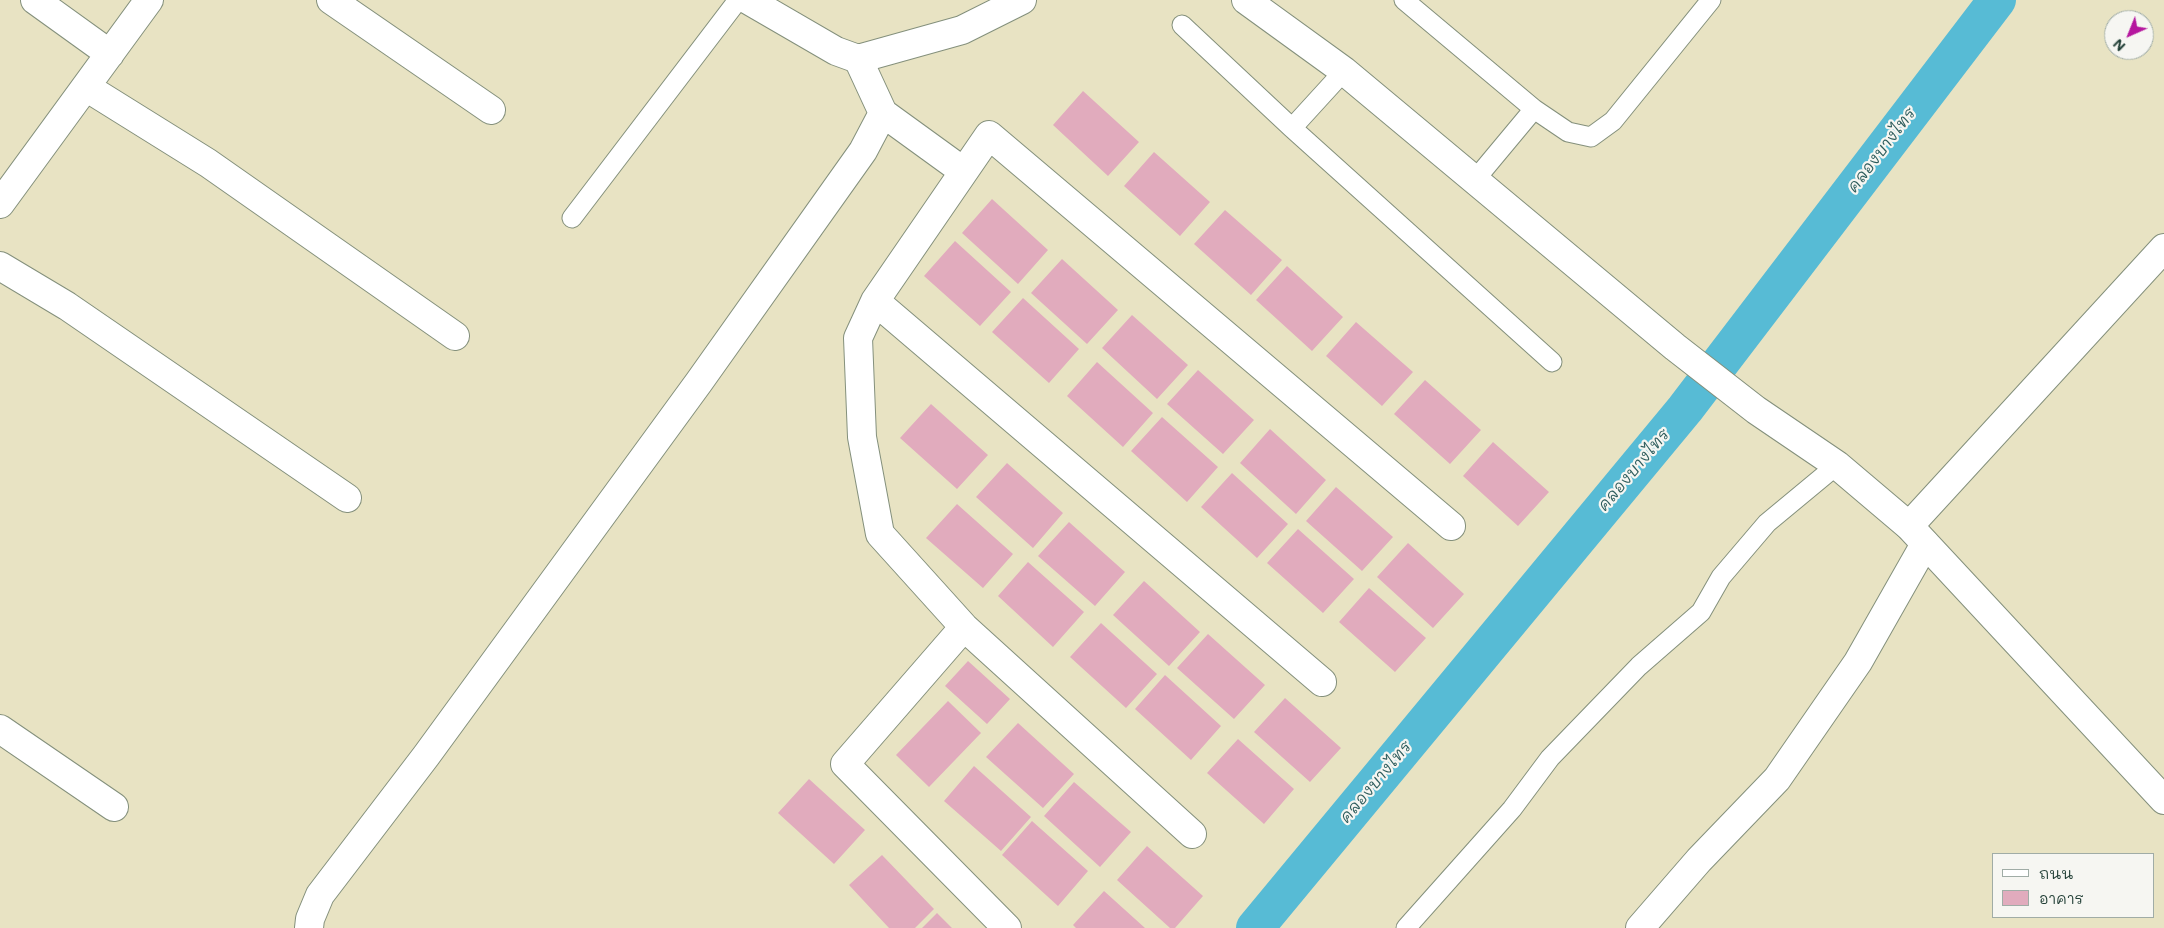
<!DOCTYPE html>
<meta charset="utf-8">
<style>
body{margin:0}
#map{position:relative;width:2164px;height:928px;overflow:hidden;background:#e8e3c3;font-family:Mali,"Playpen Sans Thai",sans-serif}
canvas{display:block}
.legend{position:absolute;left:1992px;top:853px;width:162px;height:65px;box-sizing:border-box;background:#f6f6f2;border:1px solid #a0aca6;margin:0;padding:6px 9px;list-style:none;font-size:15px;color:#1f3d34}
.legend li{display:flex;align-items:center;gap:10px;height:25px}
.legend b{width:25px;border:1px solid #a0aca6}
.north{position:absolute;left:2104px;top:10px;width:50px;height:50px;box-sizing:border-box;background:#f6f6f2;border:1px solid #a0aca6;border-radius:50%;rotate:224deg;font-size:14px;font-weight:700;line-height:20px;text-align:center;color:#1f3d34}
.north::after{content:'';display:block;margin:auto;width:18px;height:22px;background:#b5179e;clip-path:polygon(50% 0,100% 100%,50% 72%,0 100%)}
</style>
<div id="map">
<canvas width="2164" height="928"></canvas>
<ul class="legend">
<li><b style="height:6px;background:#fff"></b>ถนน</li>
<li><b style="height:14px;background:#e1abbd"></b>อาคาร</li>
</ul>
<div class="north">N</div>
</div>
<script>
const context = document.querySelector('canvas').getContext('2d');
context.lineJoin = 'round';
function trace(path, color, width, dash) { context.strokeStyle = color; context.lineWidth = width; context.lineCap = dash ? 'butt' : 'round'; context.setLineDash(dash || []); context.stroke(path); }
function fillPath(path, color) { context.fillStyle = color; context.fill(path, 'evenodd'); }
function write(font, color, halo, rows, align = 'center') {
  context.font = font + ' Mali,"Playpen Sans Thai",sans-serif'; context.lineWidth = 4.5; context.setLineDash([]); context.textBaseline = 'middle'; context.strokeStyle = halo; context.fillStyle = color; for (const [text, x, y, turn = 0] of rows) {
    context.save(); context.translate(x, y); context.rotate((+turn || 0) * Math.PI / 180); context.textAlign = isNaN(turn) ? turn : align; if (halo) context.strokeText(text, 0, 0); context.fillText(text, 0, 0); context.restore();
  }
}
trace(new Path2D(`
 M 1255,928 L 1685,409 L 1997,0`), '#57bbd5', 38);
fillPath(new Path2D(`
 M 1083,91 L 1139,142 L 1108,176 L 1053,125 Z
 M 1154,152 L 1210,202 L 1180,236 L 1124,186 Z
 M 992,199 L 1048,250 L 1018,284 L 962,233 Z
 M 1225,210 L 1282,260 L 1251,295 L 1194,244 Z
 M 955,241 L 1011,292 L 980,326 L 924,276 Z
 M 1062,259 L 1118,310 L 1087,344 L 1031,293 Z
 M 1287,266 L 1343,317 L 1312,351 L 1256,300 Z
 M 1023,298 L 1079,349 L 1049,383 L 992,332 Z
 M 1132,315 L 1188,365 L 1157,399 L 1102,348 Z
 M 1356,322 L 1413,372 L 1382,406 L 1326,356 Z
 M 1097,362 L 1153,413 L 1123,447 L 1067,396 Z
 M 1198,370 L 1254,420 L 1223,454 L 1167,404 Z
 M 1425,380 L 1481,430 L 1450,464 L 1394,414 Z
 M 931,404 L 988,455 L 957,489 L 900,438 Z
 M 1162,417 L 1218,467 L 1187,502 L 1131,451 Z
 M 1270,429 L 1326,480 L 1296,514 L 1240,463 Z
 M 1493,442 L 1549,492 L 1518,526 L 1463,476 Z
 M 1007,463 L 1063,513 L 1033,548 L 976,497 Z
 M 1232,473 L 1288,524 L 1257,558 L 1201,507 Z
 M 1336,487 L 1393,537 L 1362,571 L 1306,521 Z
 M 957,504 L 1013,554 L 983,588 L 926,538 Z
 M 1069,522 L 1125,572 L 1095,606 L 1038,556 Z
 M 1298,529 L 1354,579 L 1323,613 L 1267,563 Z
 M 1408,543 L 1464,594 L 1433,628 L 1377,577 Z
 M 1028,562 L 1084,612 L 1053,647 L 998,596 Z
 M 1144,581 L 1200,632 L 1169,666 L 1113,615 Z
 M 1369,588 L 1426,638 L 1395,672 L 1339,622 Z
 M 1101,623 L 1157,674 L 1126,708 L 1070,657 Z
 M 1208,634 L 1265,685 L 1234,719 L 1177,668 Z
 M 968,661 L 1010,699 L 987,724 L 945,686 Z
 M 1165,675 L 1221,726 L 1191,760 L 1135,709 Z
 M 1285,698 L 1341,748 L 1310,782 L 1254,732 Z
 M 948,701 L 981,733 L 929,787 L 896,755 Z
 M 1018,723 L 1074,774 L 1043,808 L 986,757 Z
 M 1238,739 L 1294,789 L 1264,824 L 1207,773 Z
 M 974,766 L 1031,817 L 1001,851 L 944,801 Z
 M 809,779 L 865,830 L 834,864 L 778,813 Z
 M 1074,782 L 1131,832 L 1100,867 L 1044,816 Z
 M 1032,821 L 1088,871 L 1058,906 L 1002,855 Z
 M 1147,846 L 1203,896 L 1175,928 L 1170,928 L 1117,880 Z
 M 882,855 L 934,909 L 915,928 L 889,928 L 849,885 Z
 M 1104,891 L 1145,928 L 1076,928 L 1073,925 Z
 M 937,913 L 952,928 L 922,928 Z`), '#e1abbd');
const lane = new Path2D(`
 M 1404,0 L 1534,109
 M 1182,25 L 1292,128 L 1552,362
 M 1292,128 L 1344,71
 M 1474,181 L 1534,109 L 1568,132 L 1591,137 L 1613,121 L 1711,0
 M 572,218 L 738,0
 M 1406,928 L 1512,809 L 1550,758 L 1639,666 L 1701,612 L 1721,577 L 1767,523 L 1837,465`);
const street = new Path2D(`
 M 35,0 L 110,54
 M 331,0 L 491,110
 M 86,87 L 208,163 L 455,336
 M 883,113 L 963,171
 M 0,204 L 149,0
 M 0,266 L 67,306 L 347,498
 M 875,301 L 1322,682
 M 1909,526 L 2164,248
 M 964,627 L 845,764 L 1007,928
 M 0,729 L 114,807
 M 1192,834 L 964,627 L 880,534 L 862,437 L 858,338 L 875,301 L 989,135 L 1451,526
 M 309,928 L 310,919 L 320,895 L 426,756 L 699,382 L 863,151 L 883,113 L 858,59
 M 1640,928 L 1699,860 L 1777,779 L 1858,662 L 1925,544`);
const secondary = new Path2D(`
 M 748,0 L 836,51 L 858,59 L 962,30 L 1022,0
 M 1246,0 L 1344,71 L 1675,347 L 1756,410 L 1837,465 L 1909,526 L 2164,800`);
trace(lane, '#84907c', 21);
trace(street, '#84907c', 30);
trace(secondary, '#84907c', 30);
trace(lane, '#fff', 19);
trace(street, '#fff', 28);
trace(secondary, '#fff', 28);
write('italic 16px', '#2d5c5c', '#f6f6f2', [
 ["คลองบางไทร",1882,150,-53],
 ["คลองบางไทร",1634,470,-50],
 ["คลองบางไทร",1376,782,-50]
]);
</script>
